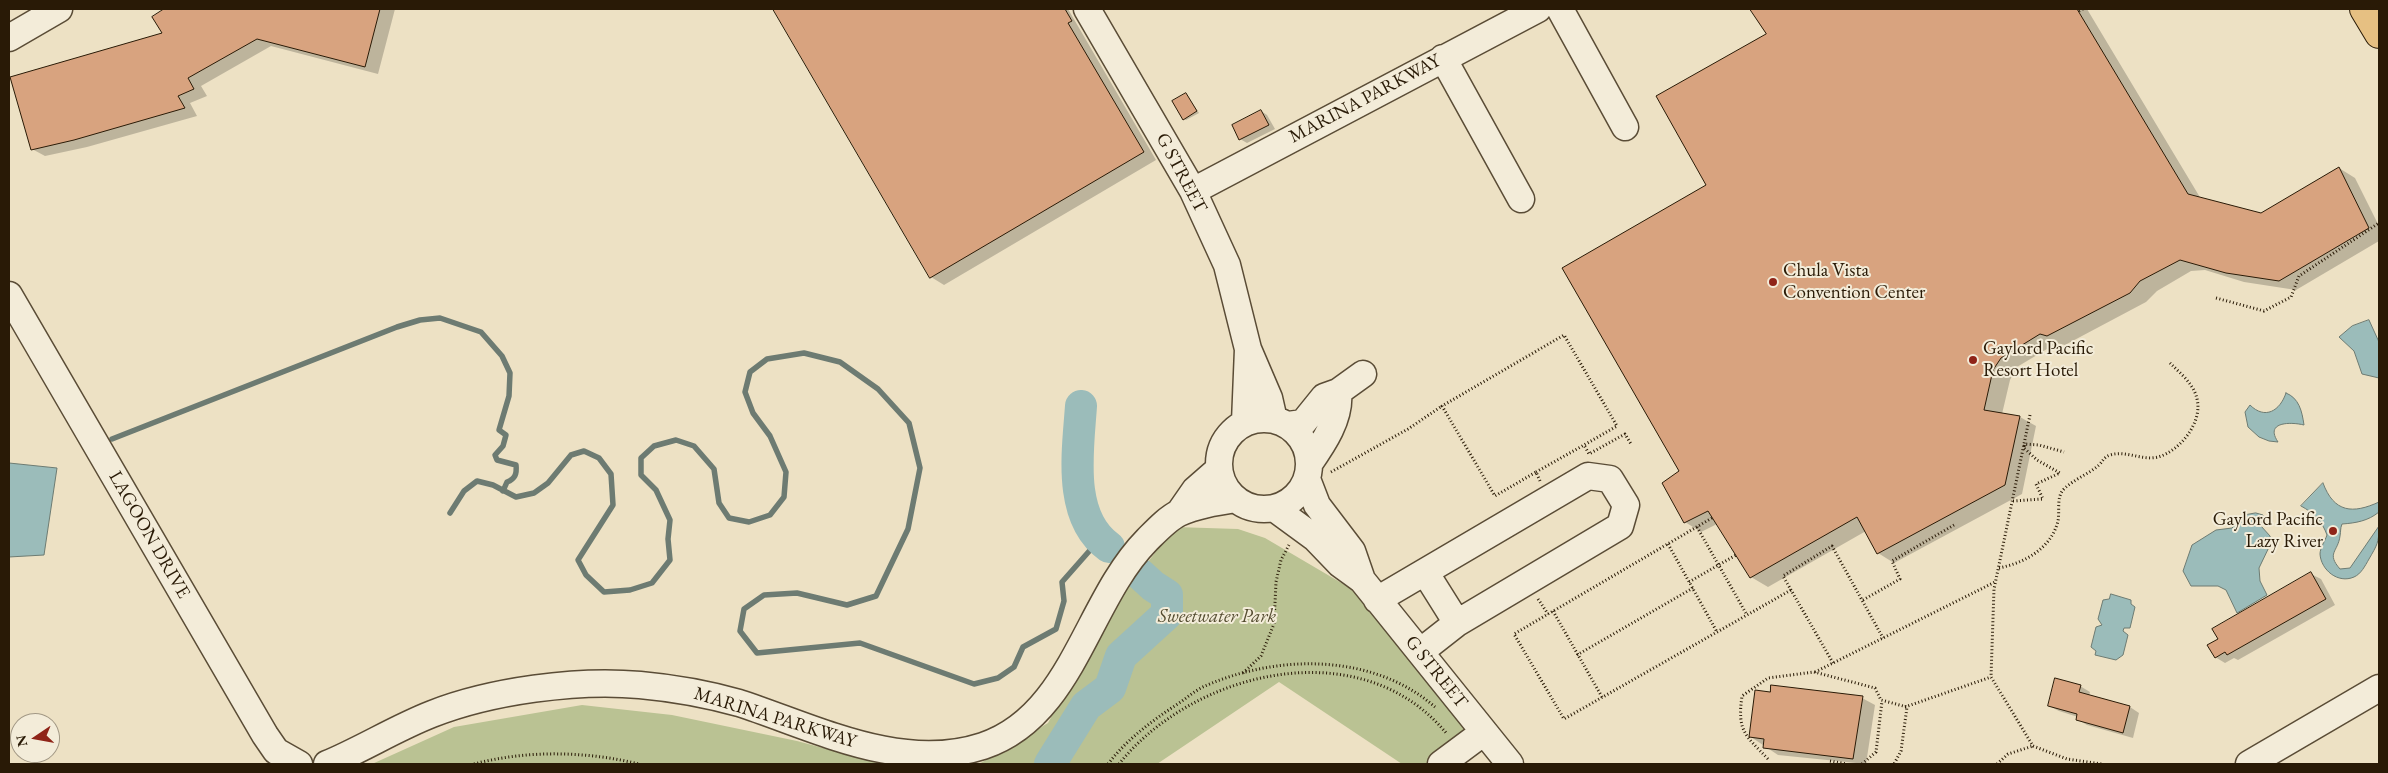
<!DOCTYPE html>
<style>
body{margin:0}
#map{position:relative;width:2388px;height:773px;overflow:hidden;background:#ede1c4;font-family:"EB Garamond",serif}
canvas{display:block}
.frame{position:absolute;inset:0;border:10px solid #291a06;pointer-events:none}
.north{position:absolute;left:10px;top:713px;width:50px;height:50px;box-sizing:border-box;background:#f3ecd9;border:1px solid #a29885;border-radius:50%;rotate:258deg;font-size:14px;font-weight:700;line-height:20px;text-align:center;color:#291a06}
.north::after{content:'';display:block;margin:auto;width:18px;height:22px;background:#8f2418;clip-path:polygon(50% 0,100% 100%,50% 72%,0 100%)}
</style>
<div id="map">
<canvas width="2388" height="773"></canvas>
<div class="frame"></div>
<div class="north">N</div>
</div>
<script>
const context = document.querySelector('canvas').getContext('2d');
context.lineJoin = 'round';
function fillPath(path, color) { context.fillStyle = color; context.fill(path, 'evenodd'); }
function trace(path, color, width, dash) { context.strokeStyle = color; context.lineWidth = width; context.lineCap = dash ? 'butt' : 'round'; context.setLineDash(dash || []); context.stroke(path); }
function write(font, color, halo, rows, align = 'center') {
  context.font = font + ' "EB Garamond",serif'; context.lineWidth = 4; context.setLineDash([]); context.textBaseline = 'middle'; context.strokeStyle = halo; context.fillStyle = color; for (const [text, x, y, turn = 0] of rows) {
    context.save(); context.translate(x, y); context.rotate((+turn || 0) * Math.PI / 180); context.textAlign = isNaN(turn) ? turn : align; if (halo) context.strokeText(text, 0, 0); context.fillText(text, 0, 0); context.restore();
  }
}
fillPath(new Path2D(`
 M 1175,527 L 1238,529 L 1265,538 L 1350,588 L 1425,667 L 1473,729 L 1437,764 L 1402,764 L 1279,682 L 1157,764 L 979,764 L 1048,723 L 1102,621 Z
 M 582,705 L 672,715 L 797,741 L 883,764 L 372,764 L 454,727 Z`), '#bac293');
const water = new Path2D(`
 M 2369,320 L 2379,342 L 2379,378 L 2362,374 L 2354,351 L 2339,337 L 2352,326 Z
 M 2286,393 C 2299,398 2302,411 2304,425 C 2292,422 2264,421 2278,442 L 2269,441 L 2259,437 L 2248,427 L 2245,412 L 2250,405 C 2265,420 2280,411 2286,393 Z
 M 9,463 L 57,468 L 44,555 L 9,557 Z
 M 2323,483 C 2334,513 2353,514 2379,502 L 2379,512 C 2368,521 2356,523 2342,524 C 2340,529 2341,531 2340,536 C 2338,552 2326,553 2340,569 L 2350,568 L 2379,526 C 2379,543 2377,545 2369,559 C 2365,566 2361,574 2354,577 C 2338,584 2321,570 2320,554 C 2320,548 2325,541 2327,535 C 2322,521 2314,513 2301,506 Z
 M 2256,513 L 2263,515 L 2261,526 L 2270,536 L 2271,543 L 2259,568 L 2260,581 L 2267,595 L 2237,613 L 2226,590 L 2218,586 L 2191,586 L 2183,571 L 2192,545 L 2216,530 L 2232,528 L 2245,515 Z
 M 2111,594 L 2131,600 L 2131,604 L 2135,607 L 2130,628 L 2124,628 L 2123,631 L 2128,635 L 2123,655 L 2116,660 L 2095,655 L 2096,651 L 2091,647 L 2096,627 L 2102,625 L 2098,619 L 2103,600 L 2109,599 Z`);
fillPath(water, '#9bbcba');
trace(water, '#6d7b72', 1);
fillPath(new Path2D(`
 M 166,9 L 395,9 L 378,74 L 271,46 L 201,86 L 207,96 L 190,103 L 197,116 L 87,147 L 45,156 L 32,149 L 164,34 L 154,18 Z
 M 775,9 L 1068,9 L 1156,160 L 944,285 L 931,277 Z
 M 1752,9 L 2087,9 L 2201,199 L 2261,215 L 2339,168 L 2355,178 L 2379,226 L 2379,241 L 2296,290 L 2244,282 L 2205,270 L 2191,271 L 2157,291 L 2146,302 L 2065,345 L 2057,343 L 2017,367 L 2010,380 L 2002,414 L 2020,417 L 2036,426 L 2022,494 L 1894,563 L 1878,553 L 1866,531 L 1768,587 L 1751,577 L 1717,524 L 1701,532 L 1685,522 L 1680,471 L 1708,185 L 1768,34 Z
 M 1186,94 L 1199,113 L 1186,120 L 1184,119 Z
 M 1261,111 L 1267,115 L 1275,129 L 1247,143 L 1240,139 Z
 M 2311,574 L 2321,579 L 2335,605 L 2238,660 L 2234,658 L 2225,663 L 2215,657 Z
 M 2080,686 L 2090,692 L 2089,696 L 2130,707 L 2139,713 L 2133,738 L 2087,725 L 2077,719 L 2078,717 L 2059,711 L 2049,706 Z
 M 1862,698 L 1875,705 L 1866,764 L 1778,755 L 1751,737 Z`), '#0003');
trace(new Path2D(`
 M 112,439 L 397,327 L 420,320 L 440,318 L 481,332 L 502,356 L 510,373 L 509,396 L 499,430 L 506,435 L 503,446 L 495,455 L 497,460 L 516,465 C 517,474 515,479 507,482 L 503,491
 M 450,513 L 464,491 L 477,481 L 493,485 L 516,497 L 534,493 L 548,483 L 571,455 L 584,451 L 599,458 L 611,474 L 613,505 L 578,560 L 586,575 L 604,592 L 630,590 L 652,583 L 670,560 L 668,539 L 670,520 L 656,490 L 641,475 L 641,458 L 654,446 L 676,440 L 694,446 L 714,469 L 719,503 L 729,518 L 749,522 L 770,515 L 784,497 L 786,472 L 770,436 L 753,413 L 745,392 L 750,372 L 767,359 L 804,353 L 840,362 L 878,389 L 909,423 L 920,468 L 908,529 L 876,596 L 847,605 L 797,593 L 764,595 L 744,609 L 740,631 L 757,653 L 860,643 L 974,684 L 998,678 L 1014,667 L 1023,647 L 1056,629 L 1064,601 L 1062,582 L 1099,540`), '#6d7b72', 5.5);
trace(new Path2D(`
 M 1081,406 C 1078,450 1067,517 1109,547
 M 1050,764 L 1086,706 L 1110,688 L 1121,656 L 1167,614 L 1167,595 L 1153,586 L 1141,575`), '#9bbcba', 32);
const building = new Path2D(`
 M 164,9 L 380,9 L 365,67 L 257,39 L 188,78 L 194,89 L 178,96 L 185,108 L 74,140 L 31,150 L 10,77 L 162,33 L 152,17 Z
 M 773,9 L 1065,9 L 1072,21 L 1068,23 L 1144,152 L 930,278 Z
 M 1750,9 L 2077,9 L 2188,194 L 2261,213 L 2339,167 L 2369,228 L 2279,281 L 2226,273 L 2180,260 L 2140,281 L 2130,293 L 2047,336 L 2040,334 L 2001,358 L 1993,370 L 1984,410 L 2020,416 L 2005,485 L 1877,554 L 1857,517 L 1750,578 L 1708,511 L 1684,523 L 1662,483 L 1679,471 L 1562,268 L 1706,185 L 1656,96 L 1766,34 Z
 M 1186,93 L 1197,111 L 1183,120 L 1172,101 Z
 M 1261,110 L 1269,125 L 1239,140 L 1232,125 Z
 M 2311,572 L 2326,599 L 2227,655 L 2225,652 L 2215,658 L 2207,645 L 2218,639 L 2212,629 Z
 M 2055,678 L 2081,685 L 2079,692 L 2130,706 L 2123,733 L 2076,720 L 2077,714 L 2048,706 Z
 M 1771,685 L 1863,696 L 1853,759 L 1763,748 L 1764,739 L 1749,737 L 1755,690 L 1770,692 Z`);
fillPath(building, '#d8a37f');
trace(building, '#291a06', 1);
const minor = new Path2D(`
 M 1087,9 L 1193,191 L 1227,265 L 1248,349
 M 1560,9 L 1625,127
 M 9,38 L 59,9
 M 1443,58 L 1521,199
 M 1193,191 L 1538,9
 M 9,295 L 265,735 L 276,751 L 299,764
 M 1338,392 L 1363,374
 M1219 464a45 45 0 1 1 90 0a45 45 0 1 1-90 0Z
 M 1245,422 L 1248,349 L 1269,398 L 1274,420
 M 1288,425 L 1303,423 L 1324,397 L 1338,392 C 1341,418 1323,444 1309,464
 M 1307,479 L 1317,505 L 1352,551 L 1361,577
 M 1274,508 L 1315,538 L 1340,564 L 1362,580 L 1510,764
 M 1179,513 L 1195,490 L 1219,469
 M 1425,572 L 1457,623
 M 1377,600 L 1588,476 L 1610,479 L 1626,505 L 1620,526 L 1457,623 L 1420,652
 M 327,764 C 363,749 396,728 432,714 C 490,691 578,679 640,685 C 673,688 707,694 739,703 C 816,728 901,773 983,746 C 1073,716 1086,602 1147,540 C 1157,530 1167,519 1179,513 C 1197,505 1217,502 1236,499
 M 1441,764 L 1484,732
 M 2249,764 L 2379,688`);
const major = new Path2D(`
 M 2364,9 L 2379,34`);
trace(minor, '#5a4c36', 29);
trace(major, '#291a06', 30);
trace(new Path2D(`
 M 2079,11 L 2083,9
 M 2216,298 L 2264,311 L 2291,297 L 2299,276 L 2379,223
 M 2030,415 L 1994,589 L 1991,677 L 2033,746 L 2067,759 L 2102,764
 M 1331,472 L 1408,429 L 1442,406
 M 1536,472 L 1584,445
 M 1540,481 L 1536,472 L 1495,496 L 1442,406 L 1564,335 L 1617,426 L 1584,445 L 1589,454 L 1625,434 L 1631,444
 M 2013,501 L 2043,499 L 2036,484 L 2060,473 L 2037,460 L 2024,448 L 2025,444 L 2039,445 L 2064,452
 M 1712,518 L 1514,634 L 1564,719 L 1791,590
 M 1697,527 L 1747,615
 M 1668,544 L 1717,632
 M 1999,568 C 2024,563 2051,549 2058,521 C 2060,511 2056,497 2064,489 C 2074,479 2089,474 2099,465 C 2103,461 2104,457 2110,455 C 2126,450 2142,461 2158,457 C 2180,451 2203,422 2197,399 C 2194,384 2180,373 2170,363
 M 1689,582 L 1736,555
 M 1538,599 L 1548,614
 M 1863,600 L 1900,579 L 1892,561 L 1954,525
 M 1553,611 L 1602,697
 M 1577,655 L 1693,588
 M 1833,663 L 1783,576 L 1832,546 L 1883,638
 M 1815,672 L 1995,582
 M 1243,673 L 1261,656 L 1274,624 L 1276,582 L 1281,560 L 1289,545
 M 1905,707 L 1991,677
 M 1768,759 C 1745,735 1737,731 1742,696 L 1768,678 L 1814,672 L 1875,688 L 1881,700 L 1907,707 L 1901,751 L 1894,764
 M 1830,761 L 1847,764
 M 474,764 C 527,750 586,751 639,764
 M 1108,764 C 1128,738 1152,721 1179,703 C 1188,697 1196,690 1205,686 C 1278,654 1373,653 1435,707
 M 1119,764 C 1194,670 1362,630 1447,734
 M 1862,764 L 1876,752 L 1882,701
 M 1997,764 L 2008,754 L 2033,746`), '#291a06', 3, [1, 2.5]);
trace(minor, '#f3ecd9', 26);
trace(major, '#e6c082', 28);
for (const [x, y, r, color] of [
 [1773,282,5,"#8f2418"],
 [1973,360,5,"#8f2418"],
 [2333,531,5,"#8f2418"]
]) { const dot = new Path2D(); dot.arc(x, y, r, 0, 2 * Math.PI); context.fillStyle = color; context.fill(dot); trace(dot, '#f3ecd9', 2); }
write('19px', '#291a06', '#f3ecd9', [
 ["MARINA PARKWAY",1365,99,-28],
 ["G STREET",1181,173,62],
 ["LAGOON DRIVE",149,535,60],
 ["G STREET",1436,672,51],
 ["MARINA PARKWAY",775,718,17]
]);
write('19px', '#291a06', '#f3ecd9', [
 ["Chula Vista",1783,271],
 ["Convention Center",1783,293],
 ["Gaylord Pacific",1983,349],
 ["Resort Hotel",1983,371],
 ["Gaylord Pacific",2323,520,"right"],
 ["Lazy River",2323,542,"right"]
], 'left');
write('italic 19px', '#544c30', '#f3ecd9', [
 ["Sweetwater Park",1217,617]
]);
</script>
